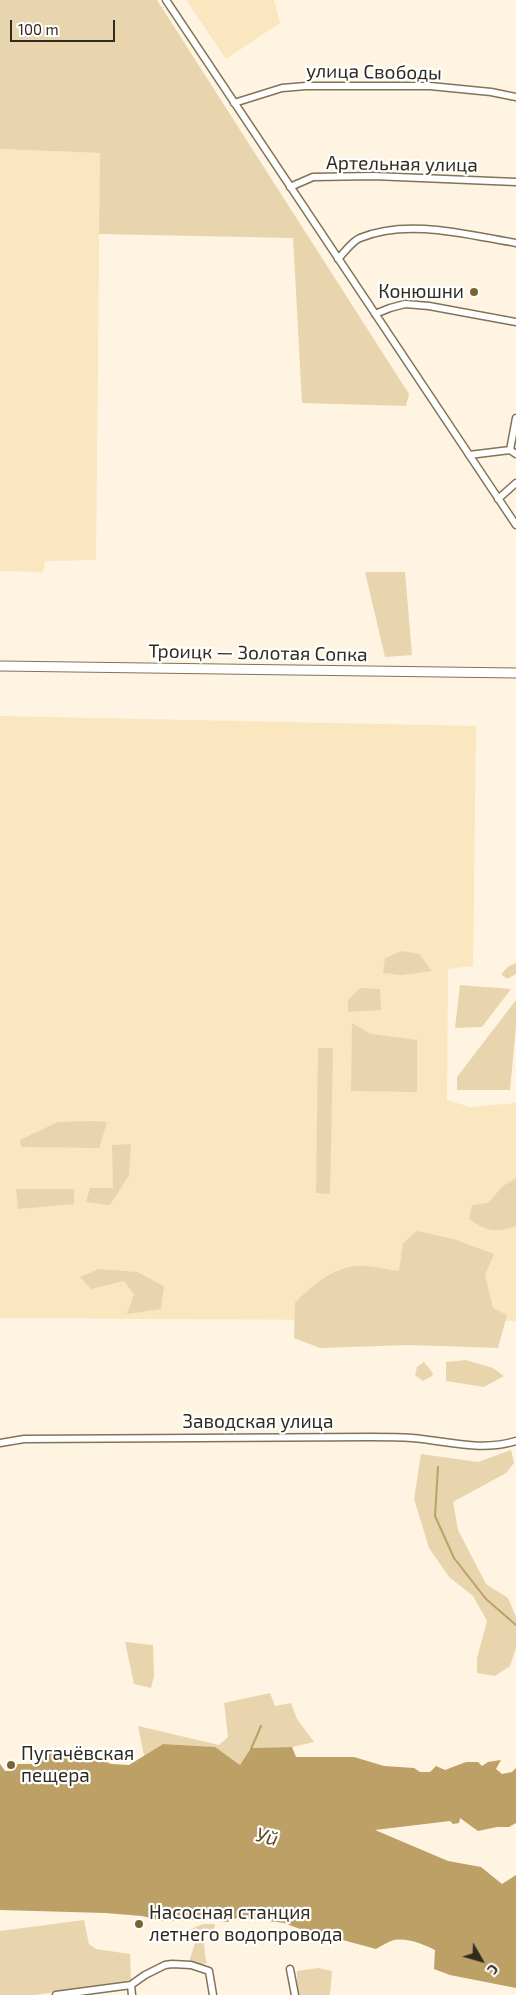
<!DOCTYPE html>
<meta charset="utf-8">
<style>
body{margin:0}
#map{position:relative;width:516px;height:1995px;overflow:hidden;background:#fef4e1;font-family:"Exo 2",sans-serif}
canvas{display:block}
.north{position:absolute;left:456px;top:1935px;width:50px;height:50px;-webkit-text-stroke:4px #fff;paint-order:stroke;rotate:128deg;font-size:14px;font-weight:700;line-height:20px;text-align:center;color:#312b1f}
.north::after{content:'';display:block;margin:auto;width:18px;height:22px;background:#312b1f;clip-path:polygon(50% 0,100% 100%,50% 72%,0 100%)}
.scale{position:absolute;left:10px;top:20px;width:105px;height:22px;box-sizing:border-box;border:2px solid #312b1f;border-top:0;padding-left:6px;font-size:15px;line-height:18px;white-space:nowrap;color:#312b1f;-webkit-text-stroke:4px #fff;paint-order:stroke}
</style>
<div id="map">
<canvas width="516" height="1995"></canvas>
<div class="north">С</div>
<div class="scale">100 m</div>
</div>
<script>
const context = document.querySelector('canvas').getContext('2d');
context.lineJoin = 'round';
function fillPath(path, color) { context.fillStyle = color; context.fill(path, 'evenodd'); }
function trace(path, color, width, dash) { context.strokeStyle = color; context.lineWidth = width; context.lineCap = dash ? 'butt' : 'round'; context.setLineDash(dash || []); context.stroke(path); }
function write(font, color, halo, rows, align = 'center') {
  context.font = font + ' "Exo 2",sans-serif'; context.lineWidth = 4.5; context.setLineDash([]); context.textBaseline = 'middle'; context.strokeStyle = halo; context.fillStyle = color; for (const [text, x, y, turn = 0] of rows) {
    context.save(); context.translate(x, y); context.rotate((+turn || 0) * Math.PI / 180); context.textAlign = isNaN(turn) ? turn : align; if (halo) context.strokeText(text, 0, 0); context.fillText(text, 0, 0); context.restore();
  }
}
fillPath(new Path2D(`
 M 186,0 L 274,0 L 280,23 L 226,59 Z
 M 0,149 L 100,153 L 96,560 L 45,561 L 43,572 L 0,571 Z
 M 0,716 L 476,726 L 473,966 L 448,969 L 447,1100 L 470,1107 L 516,1103 L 516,1321 L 0,1318 Z`), '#fae6bf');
fillPath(new Path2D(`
 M 0,0 L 157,0 L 409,394 L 406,406 L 302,403 L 293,238 L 99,234 L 100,153 L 0,149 Z
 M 365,572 L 405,572 L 412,655 L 385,657 Z
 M 402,951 L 419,954 L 432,971 L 401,975 L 383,973 L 385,958 Z
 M 516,963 L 516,974 L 507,979 L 501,974 L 509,966 Z
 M 460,985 L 511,989 L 482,1027 L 455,1028 Z
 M 360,988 L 380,989 L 381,1010 L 348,1012 L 348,1000 Z
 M 516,1000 L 516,1027 L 510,1090 L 457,1090 L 457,1077 Z
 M 352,1023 L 371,1034 L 417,1040 L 417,1092 L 351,1091 Z
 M 318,1048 L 333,1048 L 330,1194 L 316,1193 Z
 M 92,1121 L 107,1122 L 99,1148 L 21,1147 L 20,1140 L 58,1122 Z
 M 131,1144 L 129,1175 L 110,1205 L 86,1202 L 90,1188 L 113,1188 L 112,1145 Z
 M 516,1178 L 516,1226 C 495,1233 488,1232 469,1219 L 472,1205 L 488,1203 L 503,1186 Z
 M 16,1189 L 74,1189 L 74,1204 L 18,1209 Z
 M 417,1231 L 453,1239 L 494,1254 L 485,1275 L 493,1308 L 507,1315 L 498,1348 L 409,1345 L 320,1348 L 294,1338 L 295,1303 C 314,1283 339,1263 367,1266 C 378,1267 388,1270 399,1271 L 403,1243 Z
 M 99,1269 L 137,1272 L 164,1286 L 161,1309 L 127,1314 L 134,1294 L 124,1281 L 91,1289 L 80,1277 Z
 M 466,1360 L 493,1368 L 504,1376 L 484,1387 L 446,1381 L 446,1362 Z
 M 424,1362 L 433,1373 L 432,1376 L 423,1381 L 415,1375 L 417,1367 Z
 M 511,1450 L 514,1463 L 506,1473 L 453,1502 L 458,1530 L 486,1584 L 508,1598 L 516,1617 L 516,1648 L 510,1666 L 495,1676 L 477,1673 L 477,1658 L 487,1621 L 473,1596 L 449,1577 L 429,1548 L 414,1499 L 421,1454 L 478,1462 Z
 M 125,1642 L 153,1645 L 154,1676 L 151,1688 L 134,1684 Z
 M 270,1693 L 275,1706 L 291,1703 L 297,1719 L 314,1742 L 292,1747 L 251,1748 L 240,1765 L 214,1747 L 163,1744 L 144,1756 L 138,1726 L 219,1745 L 228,1737 L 224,1703 Z
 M 84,1920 L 89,1944 L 96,1949 L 130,1954 L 131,1980 L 36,1995 L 0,1995 L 0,1931 Z
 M 203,1924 L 215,1924 L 214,1930 L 203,1935 C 205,1944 204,1955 207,1963 L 200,1965 L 189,1962 L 195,1943 L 191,1929 Z
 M 318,1968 L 332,1971 L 330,1995 L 297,1995 L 297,1971 Z`), '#e8d5ad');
fillPath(new Path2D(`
 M 163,1744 L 215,1747 L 240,1765 L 251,1748 L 292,1747 L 296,1757 L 354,1757 L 384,1766 L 414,1768 L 420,1772 L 430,1772 L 436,1766 L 445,1770 L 466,1762 L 478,1762 L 482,1766 L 488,1762 L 501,1760 L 496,1769 L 502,1774 L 512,1772 L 516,1768 L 516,1823 L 509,1827 L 497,1827 L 478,1831 L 460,1818 L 459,1823 L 453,1824 L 450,1821 L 375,1830 L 448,1861 L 481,1867 L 502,1884 L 516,1875 L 516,1988 L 450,1975 L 434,1969 L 435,1950 C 424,1944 403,1936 391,1941 C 386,1943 381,1946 376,1949 L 328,1936 L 316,1935 L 284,1923 L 239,1917 L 227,1922 L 210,1919 L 163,1921 L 142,1916 L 105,1913 L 0,1910 L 0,1764 L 5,1771 L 10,1771 L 18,1764 L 35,1764 L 54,1751 L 88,1753 L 111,1764 L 129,1765 Z`), '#bca066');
trace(new Path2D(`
 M 438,1467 L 435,1516 L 454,1558 L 486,1599 L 516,1625
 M 251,1749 L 261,1726`), '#bca066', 2);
const street = new Path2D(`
 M 166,0 L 516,525
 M 234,103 L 282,88 L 306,86 L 430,86 L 491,92 L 516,97
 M 290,187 L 313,177 L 373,176 L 516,182
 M 338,259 C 344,253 352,241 360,238 C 407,218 468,235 516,243
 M 375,314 L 390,308 L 405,304 L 429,306 L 516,322
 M 516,418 L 510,450 L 516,454
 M 469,455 L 510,450
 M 498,499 L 516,483
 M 0,1443 L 24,1439 L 370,1437 C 384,1437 398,1437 412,1438 C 449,1441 479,1452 516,1441
 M 290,1969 L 295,1995
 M 131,1985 L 132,1995
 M 56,1995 L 131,1985 L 145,1975 L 165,1965 L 172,1964 L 191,1965 L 209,1971 L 213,1995`);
const secondary = new Path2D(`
 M 0,666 L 516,673`);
trace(street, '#817356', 9);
trace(secondary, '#817356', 11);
trace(street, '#fff', 6);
trace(secondary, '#fff', 9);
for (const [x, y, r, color] of [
 [474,292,5,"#7b6434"],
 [11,1765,5,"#7b6434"],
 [139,1924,5,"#7b6434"]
]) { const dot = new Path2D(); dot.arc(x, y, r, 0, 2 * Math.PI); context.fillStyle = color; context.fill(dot); trace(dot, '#fff', 2); }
write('19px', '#312b1f', '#fff', [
 ["улица Свободы",374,72,1],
 ["Артельная улица",402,164,1],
 ["Троицк — Золотая Сопка",258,653,1],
 ["Заводская улица",258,1422]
]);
write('19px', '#312b1f', '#fff', [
 ["Конюшни",464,292,"right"],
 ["Пугачёвская",21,1754],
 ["пещера",21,1776],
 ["Насосная станция",149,1913],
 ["летнего водопровода",149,1935]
], 'left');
write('italic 20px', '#5b471a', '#fff', [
 ["Уй",267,1837,15]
]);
</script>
